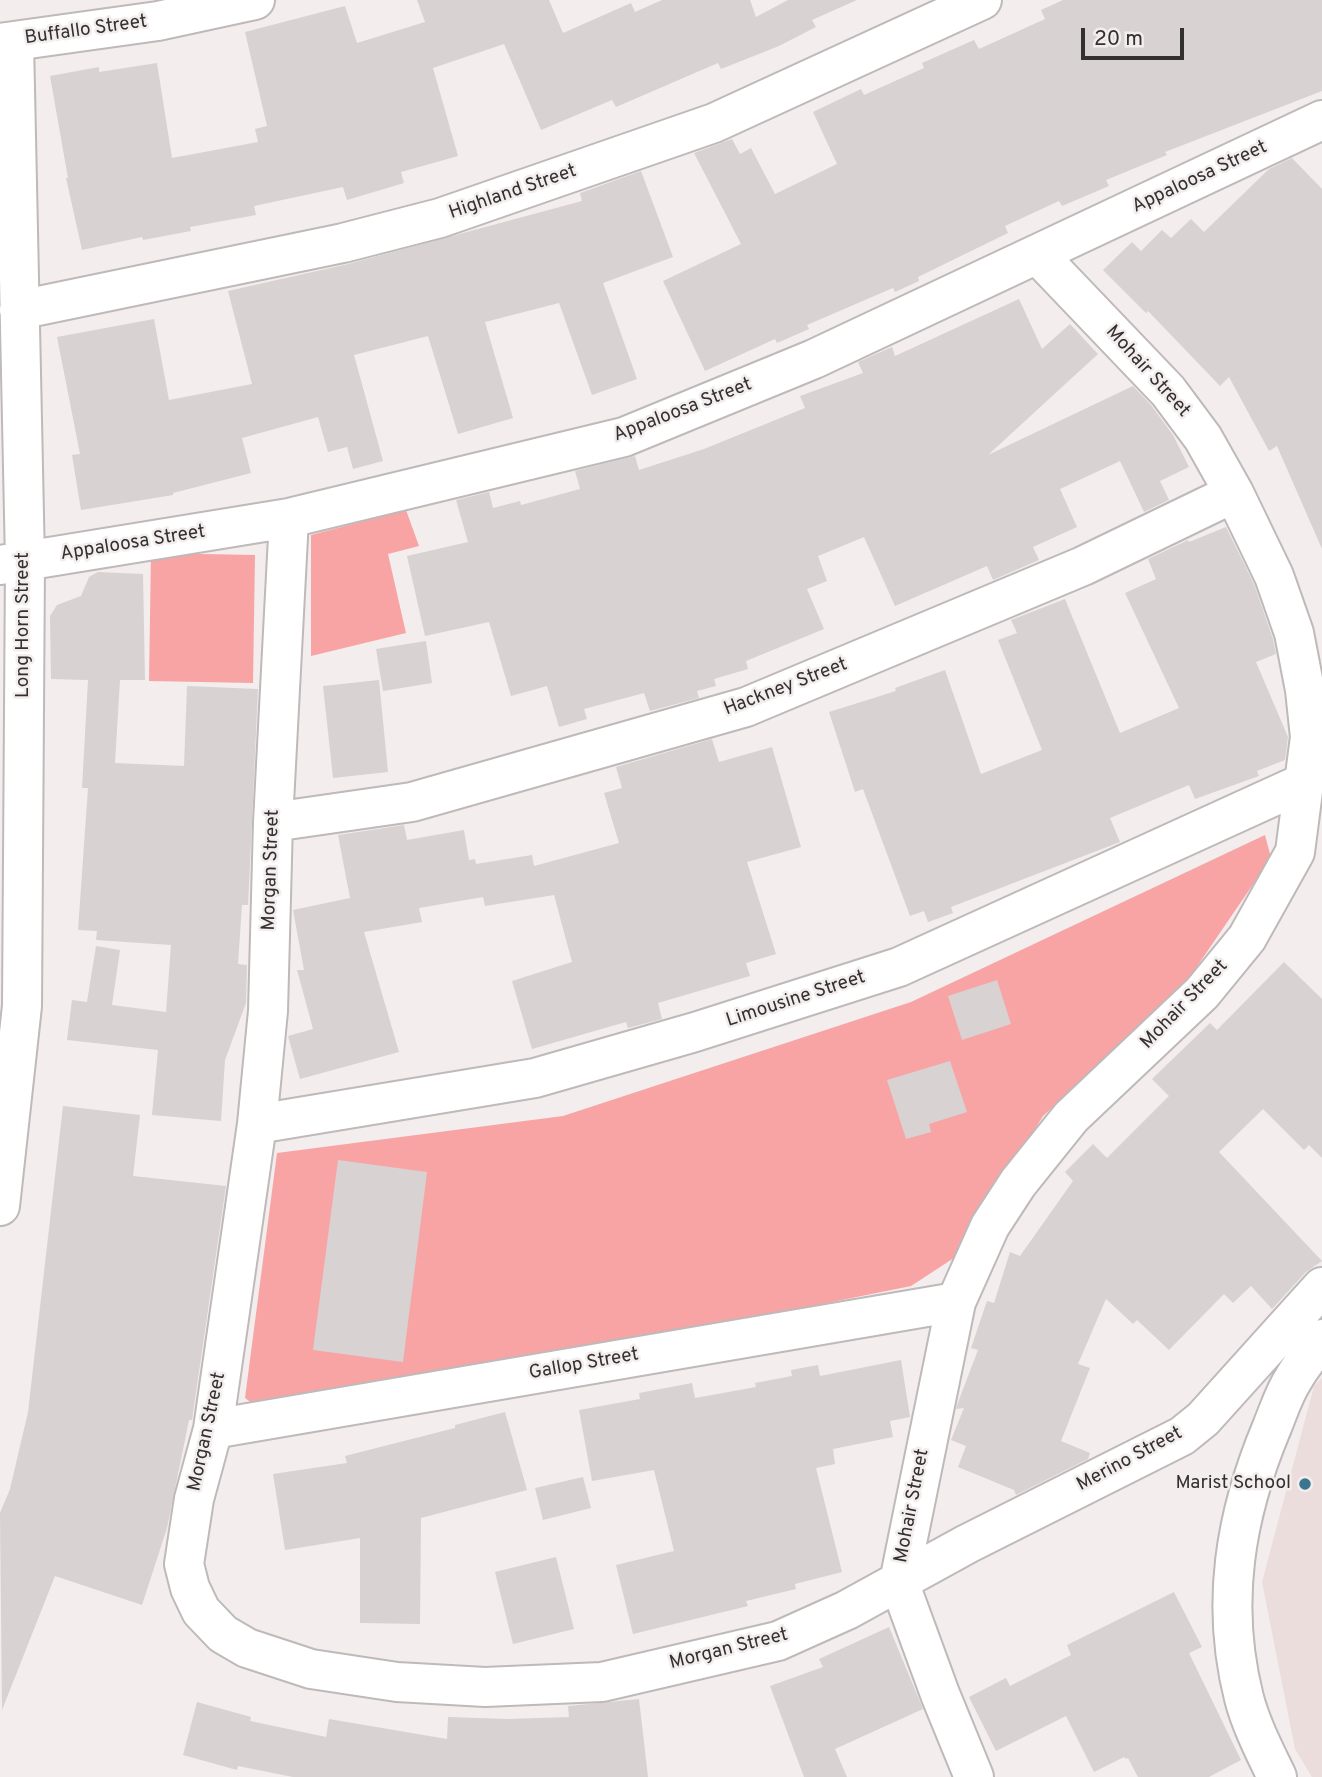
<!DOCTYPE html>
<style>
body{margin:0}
#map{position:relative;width:1322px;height:1777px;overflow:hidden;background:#f3eded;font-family:Overpass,sans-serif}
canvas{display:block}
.scale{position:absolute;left:1081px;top:28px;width:103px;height:32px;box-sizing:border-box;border:4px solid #323030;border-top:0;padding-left:9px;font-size:21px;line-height:24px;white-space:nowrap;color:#323030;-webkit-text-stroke:5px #f3eded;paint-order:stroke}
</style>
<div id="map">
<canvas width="1322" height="1777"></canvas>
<div class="scale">20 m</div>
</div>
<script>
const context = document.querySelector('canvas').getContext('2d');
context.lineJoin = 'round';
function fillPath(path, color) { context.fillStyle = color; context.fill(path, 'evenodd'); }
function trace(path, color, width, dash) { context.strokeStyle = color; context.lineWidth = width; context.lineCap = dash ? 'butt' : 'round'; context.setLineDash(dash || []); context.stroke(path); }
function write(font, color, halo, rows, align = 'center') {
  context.font = font + ' Overpass,sans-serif'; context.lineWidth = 5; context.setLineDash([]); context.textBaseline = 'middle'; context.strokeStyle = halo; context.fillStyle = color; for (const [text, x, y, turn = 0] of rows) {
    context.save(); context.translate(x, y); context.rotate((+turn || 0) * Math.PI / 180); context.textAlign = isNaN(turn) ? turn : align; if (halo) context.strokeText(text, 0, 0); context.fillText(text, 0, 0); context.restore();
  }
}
fillPath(new Path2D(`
 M 1322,1378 L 1322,1777 L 1312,1777 L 1295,1749 L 1262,1582 L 1314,1386 Z`), '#ecdddd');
fillPath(new Path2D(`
 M 406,510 L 419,546 L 388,554 L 406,633 L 311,656 L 311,535 Z
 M 151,553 L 255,555 L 253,683 L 149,681 Z
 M 1265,835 L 1271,858 L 1185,984 L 1043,1116 L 957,1256 L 911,1286 L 270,1416 L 245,1398 L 277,1153 L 563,1116 L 911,1002 Z`), '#f8a4a5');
fillPath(new Path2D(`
 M 417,0 L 549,0 L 563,33 L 631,3 L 635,12 L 662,0 L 750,0 L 756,17 L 788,0 L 857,0 L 812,20 L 816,27 L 779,46 L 721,69 L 718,63 L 616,107 L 612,100 L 541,130 L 504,44 L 433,68 L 458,156 L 401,172 L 404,183 L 347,200 L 343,187 L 254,206 L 256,215 L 190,227 L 191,231 L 143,240 L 142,237 L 82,250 L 66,178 L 68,178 L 50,76 L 99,67 L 99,72 L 157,63 L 172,158 L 258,142 L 255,129 L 267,126 L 245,32 L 345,6 L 357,43 L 425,22 Z
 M 1063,0 L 1322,0 L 1322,91 L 1165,152 L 1167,155 L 1106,180 L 1109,186 L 1062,206 L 1059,201 L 1005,226 L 1008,233 L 918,277 L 919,281 L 895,292 L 893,288 L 807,325 L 809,329 L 777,343 L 775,339 L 705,371 L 663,281 L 741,244 L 694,153 L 732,139 L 740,154 L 751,148 L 775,194 L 837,164 L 813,112 L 861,89 L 864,95 L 924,68 L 922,63 L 974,40 L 979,49 L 1045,19 L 1041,10 Z
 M 1292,158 L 1322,189 L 1322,549 L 1277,446 L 1269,451 L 1229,377 L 1220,386 L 1148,311 L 1146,313 L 1103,270 L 1132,242 L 1141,251 L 1162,230 L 1171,238 L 1191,219 L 1204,232 L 1269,169 Z
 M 641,171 L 673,257 L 603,283 L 637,379 L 592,395 L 559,303 L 485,322 L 513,418 L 458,434 L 428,336 L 354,355 L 383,461 L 353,469 L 347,447 L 328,452 L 318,417 L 242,438 L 251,473 L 173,493 L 173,495 L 81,510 L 72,455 L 80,454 L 57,337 L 154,319 L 169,400 L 252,384 L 228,291 L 348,264 L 582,201 L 580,193 Z
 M 1019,299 L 1042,349 L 1070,324 L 1098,354 L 988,455 L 1133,386 L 1151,405 L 1173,435 L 1189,467 L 1160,481 L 1169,500 L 1144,512 L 1120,461 L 1060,489 L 1077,527 L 1033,547 L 1039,560 L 993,580 L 987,566 L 895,606 L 864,537 L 818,556 L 827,581 L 807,589 L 824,629 L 746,661 L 748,669 L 714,679 L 716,686 L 697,691 L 699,698 L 650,711 L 644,693 L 584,709 L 587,719 L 559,727 L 547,686 L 511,696 L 489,622 L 425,636 L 407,556 L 468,542 L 456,500 L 489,492 L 493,508 L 520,501 L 521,505 L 580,489 L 575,471 L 635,456 L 639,470 L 704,449 L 805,408 L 800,396 L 863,373 L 858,362 L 892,347 L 895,356 Z
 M 1226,527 L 1254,584 L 1273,639 L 1276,654 L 1256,662 L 1288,737 L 1285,760 L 1257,771 L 1259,776 L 1195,799 L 1189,785 L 1110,818 L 1120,842 L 951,907 L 953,913 L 928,922 L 924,911 L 910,916 L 863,789 L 855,792 L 829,712 L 896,691 L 895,688 L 945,670 L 981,774 L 1042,750 L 998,640 L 1017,633 L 1011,620 L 1065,599 L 1120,733 L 1179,708 L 1125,593 L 1156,579 L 1148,559 L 1188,540 L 1189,542 Z
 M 98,572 L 143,574 L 145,680 L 120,680 L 115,763 L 184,766 L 187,686 L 258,689 L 249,885 L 248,905 L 242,905 L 238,964 L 247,965 L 246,1003 L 225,1060 L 221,1121 L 152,1115 L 158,1050 L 67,1040 L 72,1000 L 87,1002 L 96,946 L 120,950 L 112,1005 L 166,1012 L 171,945 L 96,940 L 97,931 L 78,930 L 88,788 L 82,788 L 88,680 L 51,679 L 50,616 L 57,605 L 81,596 L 89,577 Z
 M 426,641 L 432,683 L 383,691 L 376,649 Z
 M 379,680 L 388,772 L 333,778 L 323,686 Z
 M 712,739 L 719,762 L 772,747 L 801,847 L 747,862 L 776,954 L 746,963 L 750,976 L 658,1003 L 662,1019 L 628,1028 L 626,1022 L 532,1049 L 512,981 L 572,962 L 554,895 L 485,906 L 483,897 L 419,908 L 422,922 L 364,932 L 399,1052 L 300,1079 L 288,1036 L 313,1029 L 297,970 L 304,970 L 293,910 L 350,898 L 338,835 L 404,825 L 407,840 L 464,830 L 469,860 L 475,859 L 476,864 L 532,855 L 534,866 L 619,843 L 604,793 L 622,788 L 616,767 Z
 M 1284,962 L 1322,999 L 1322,1158 L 1309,1145 L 1304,1150 L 1263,1109 L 1219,1152 L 1322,1261 L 1306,1272 L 1272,1309 L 1251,1286 L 1233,1303 L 1224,1294 L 1169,1350 L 1137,1320 L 1133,1324 L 1106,1299 L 1078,1364 L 1090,1368 L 1061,1441 L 1090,1453 L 1088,1459 L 1016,1495 L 1014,1490 L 958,1467 L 966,1446 L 951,1440 L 964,1408 L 956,1409 L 957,1405 L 978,1350 L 971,1348 L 987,1301 L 994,1303 L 1010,1252 L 1020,1256 L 1073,1181 L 1065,1172 L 1093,1144 L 1107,1158 L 1169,1096 L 1152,1079 L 1210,1023 L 1217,1030 Z
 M 997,980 L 1011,1024 L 962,1040 L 948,996 Z
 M 950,1061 L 967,1112 L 929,1124 L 931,1132 L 906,1139 L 887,1080 Z
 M 63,1106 L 140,1115 L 133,1176 L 226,1186 L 192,1420 L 189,1420 L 167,1528 L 142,1605 L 55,1576 L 2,1710 L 0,1513 L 10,1489 L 28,1412 Z
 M 338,1160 L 427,1172 L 403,1362 L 313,1350 Z
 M 901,1360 L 910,1417 L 890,1421 L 893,1437 L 833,1449 L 835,1464 L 816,1468 L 842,1572 L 795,1584 L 796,1589 L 746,1601 L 748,1606 L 633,1634 L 616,1565 L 674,1551 L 654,1470 L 592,1481 L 579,1410 L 640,1399 L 639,1393 L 692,1383 L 695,1398 L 756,1387 L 755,1383 L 792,1376 L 791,1370 L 818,1365 L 820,1376 Z
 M 505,1412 L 527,1490 L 421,1518 L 420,1624 L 360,1623 L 360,1538 L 285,1550 L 273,1474 L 347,1463 L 345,1456 L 455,1428 L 455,1425 Z
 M 583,1477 L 591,1508 L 543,1520 L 535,1488 Z
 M 556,1557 L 574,1629 L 513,1644 L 495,1572 Z
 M 1174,1592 L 1202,1647 L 1189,1653 L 1241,1760 L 1209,1777 L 1138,1777 L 1128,1758 L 1126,1759 L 1124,1757 L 1094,1772 L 1066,1716 L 996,1751 L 969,1697 L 1006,1678 L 1010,1686 L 1071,1655 L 1067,1645 Z
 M 889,1627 L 923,1709 L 835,1749 L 847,1777 L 804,1777 L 770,1686 L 823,1667 L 819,1659 Z
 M 639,1699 L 648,1777 L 293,1777 L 238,1766 L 237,1770 L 183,1755 L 197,1702 L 251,1717 L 250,1721 L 326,1737 L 329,1719 L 447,1739 L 448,1717 L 508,1719 L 569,1717 L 568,1706 Z`), '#d8d2d2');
const minor = new Path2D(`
 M 0,43 L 158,21 L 255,0
 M 19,310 L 343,243 L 440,218 L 714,123 L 982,0
 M 289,518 L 273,822 L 268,1011 L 257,1124 L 213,1429 L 194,1499 L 184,1564 L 190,1588 L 201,1611 L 223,1634 L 247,1648 L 311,1669 L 397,1682 L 485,1687 L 602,1682 L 778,1641 L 847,1610 L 967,1544 L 1182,1436 L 1203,1419 L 1322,1287
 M 0,565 L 289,518 L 624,437 L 814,359 L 1322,120
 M 273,822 L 412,802 L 746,707 L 1083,566 L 1234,493
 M 257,1124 L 535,1078 L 695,1032 L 899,967 L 1305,782
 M 0,1206 L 22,1006 L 25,562 L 14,42
 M 213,1429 L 956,1302
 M 974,1777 L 940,1694 L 899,1582 L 956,1302 L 990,1226 L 1018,1183 L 1071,1117 L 1202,993 L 1247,938 L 1295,852 L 1310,737 L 1305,690 L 1294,633 L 1274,576 L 1234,493 L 1203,438 L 1168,391 L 1038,255
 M 1277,1777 C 1265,1752 1251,1725 1244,1698 C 1220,1604 1235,1515 1272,1427 C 1279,1410 1284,1393 1294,1378 C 1302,1364 1312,1352 1322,1339`);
trace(minor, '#bfb9b9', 42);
trace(minor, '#fff', 38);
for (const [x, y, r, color] of [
 [1305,1484,7,"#3b758e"]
]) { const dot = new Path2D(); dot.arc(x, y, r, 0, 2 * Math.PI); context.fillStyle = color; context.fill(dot); trace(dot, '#f3eded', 2.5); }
write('19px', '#323030', '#f3eded', [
 ["Buffallo Street",86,31,-8],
 ["Appaloosa Street",1200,178,-25],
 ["Highland Street",513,193,-19],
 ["Mohair Street",1147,372,48],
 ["Appaloosa Street",683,411,-21],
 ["Appaloosa Street",133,544,-9],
 ["Long Horn Street",24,625,-90],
 ["Hackney Street",786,688,-21],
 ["Morgan Street",272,870,-88],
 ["Limousine Street",796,1000,-18],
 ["Mohair Street",1185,1005,-46],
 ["Gallop Street",584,1365,-10],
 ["Morgan Street",208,1432,-78],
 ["Merino Street",1130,1460,-28],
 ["Mohair Street",913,1506,-79],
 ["Morgan Street",729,1650,-14]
]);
write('19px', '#323030', '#f3eded', [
 ["Marist School",1291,1484]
], 'right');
</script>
